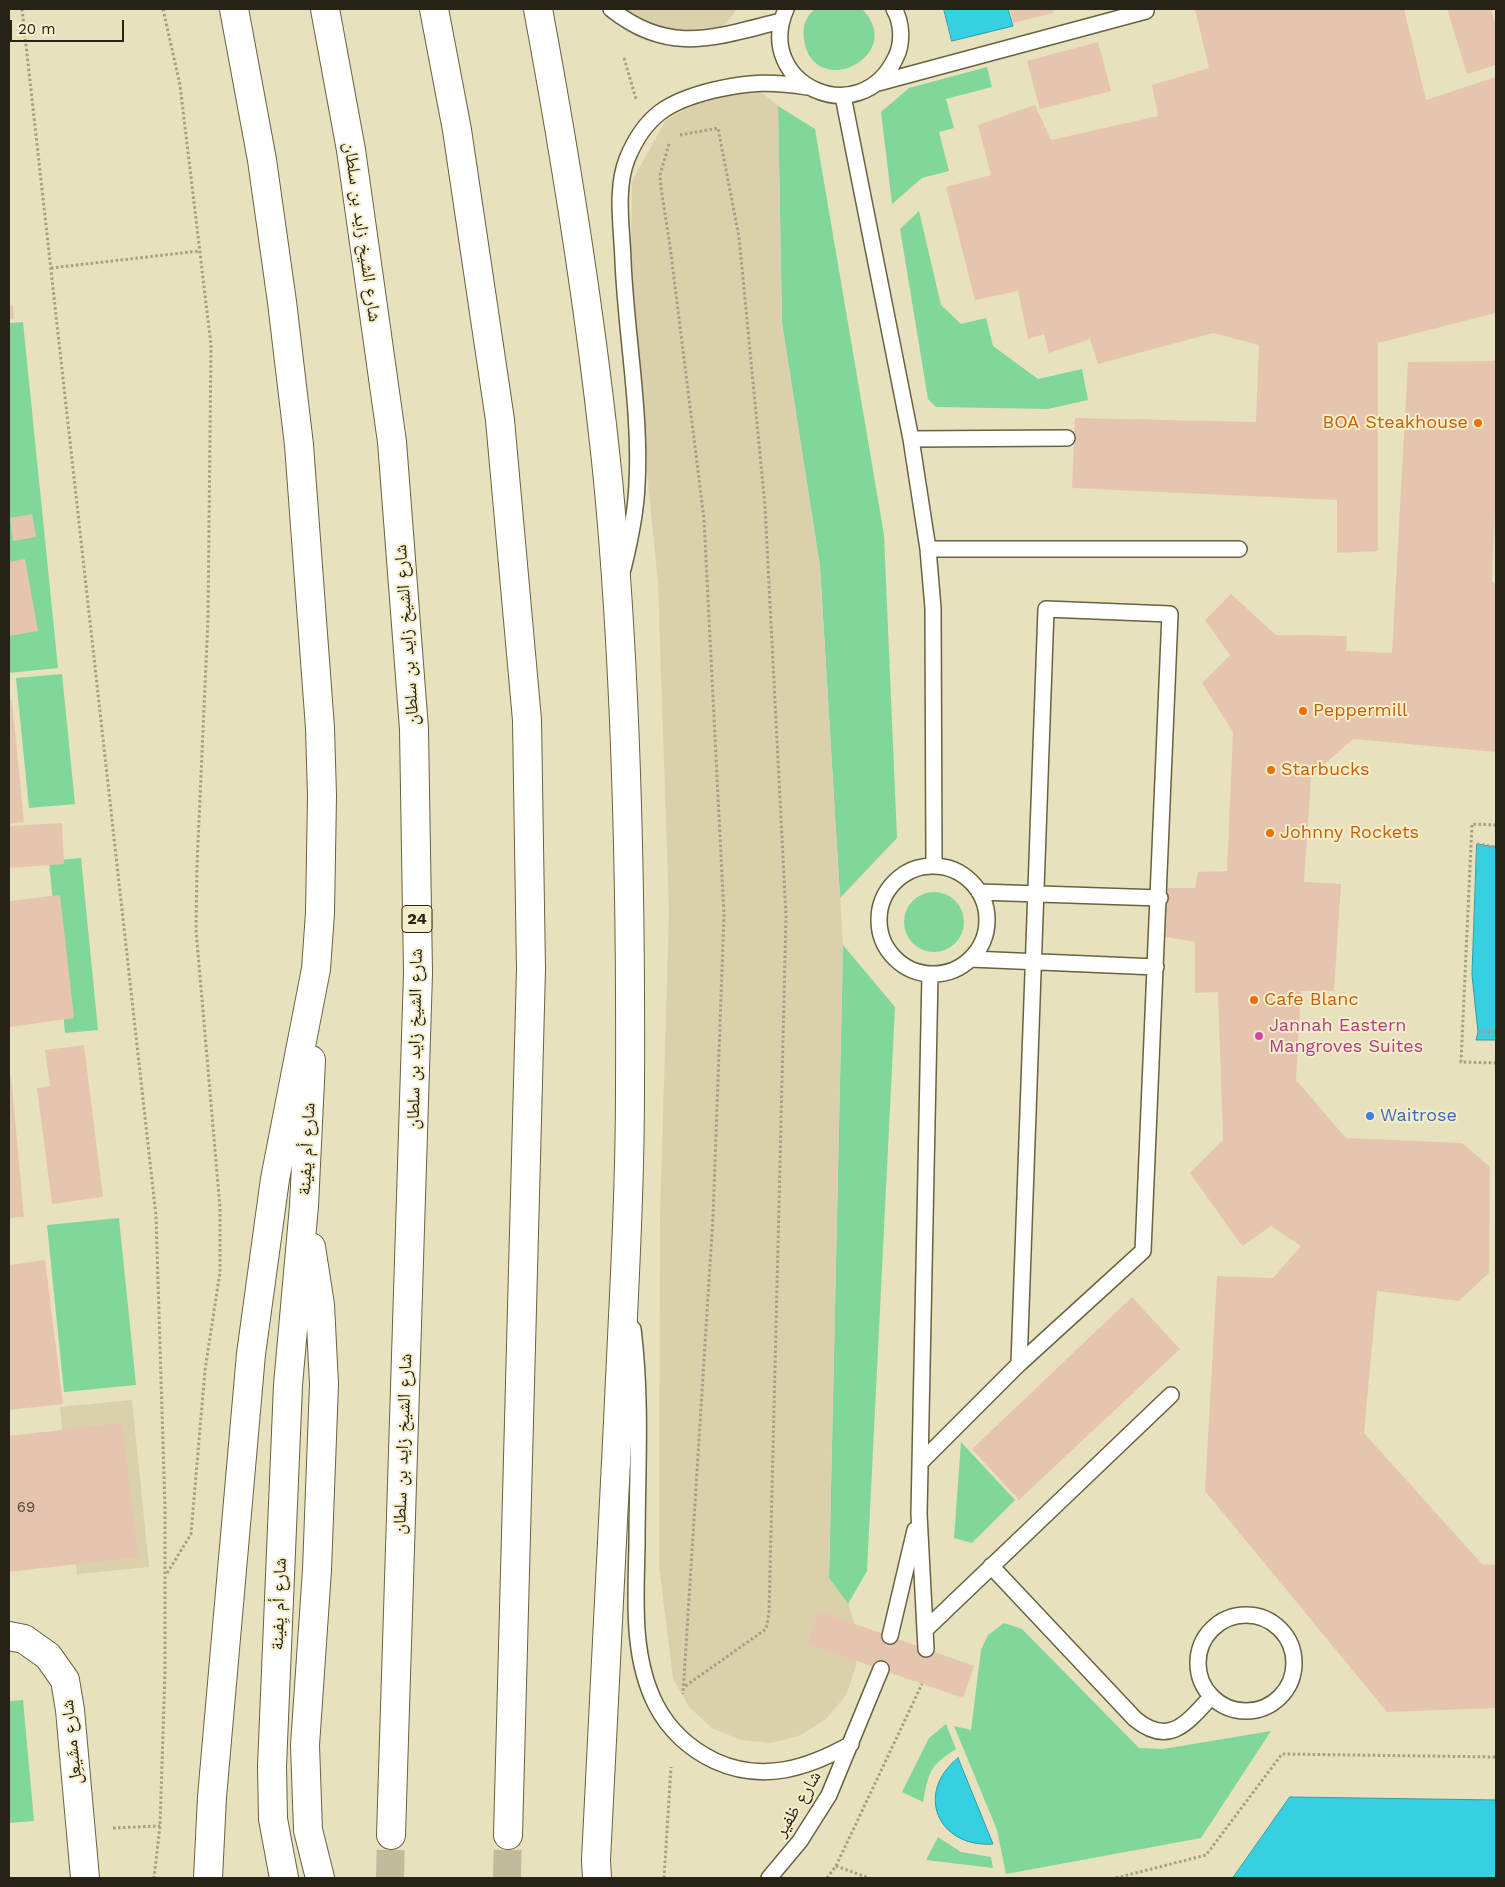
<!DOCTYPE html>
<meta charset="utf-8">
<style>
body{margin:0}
#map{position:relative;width:1505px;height:1887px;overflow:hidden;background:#e8e1bd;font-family:"Work Sans",sans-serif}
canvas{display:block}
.frame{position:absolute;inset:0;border:10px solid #262316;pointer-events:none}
.scale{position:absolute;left:10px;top:20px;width:114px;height:22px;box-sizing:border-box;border:2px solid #262316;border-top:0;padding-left:6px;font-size:15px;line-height:18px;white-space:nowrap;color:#262316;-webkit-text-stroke:4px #f6eeca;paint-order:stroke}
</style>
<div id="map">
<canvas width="1505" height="1887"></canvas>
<div class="frame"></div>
<div class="scale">20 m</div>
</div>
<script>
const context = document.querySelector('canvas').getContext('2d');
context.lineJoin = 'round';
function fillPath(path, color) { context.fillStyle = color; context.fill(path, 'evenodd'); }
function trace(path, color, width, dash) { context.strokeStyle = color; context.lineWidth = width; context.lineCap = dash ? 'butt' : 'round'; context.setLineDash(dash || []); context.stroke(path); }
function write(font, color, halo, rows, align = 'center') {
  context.font = font + ' "Work Sans","Noto Naskh Arabic",sans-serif'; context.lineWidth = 4; context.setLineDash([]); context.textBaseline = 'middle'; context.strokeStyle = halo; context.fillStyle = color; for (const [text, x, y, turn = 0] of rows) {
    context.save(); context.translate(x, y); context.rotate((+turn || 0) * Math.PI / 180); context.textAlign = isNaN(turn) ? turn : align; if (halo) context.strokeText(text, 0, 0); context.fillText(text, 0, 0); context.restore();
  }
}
fillPath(new Path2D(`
 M 815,9 L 862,9 C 908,56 814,102 804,40 C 802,28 805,17 815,9 Z
 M 987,67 L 992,87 L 946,99 L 954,128 L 939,132 L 949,171 L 922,178 L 892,204 L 881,112 L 909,88 Z
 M 778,106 L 815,129 L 884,535 L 897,838 L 840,898 L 820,567 L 782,323 Z
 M 919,211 L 941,305 L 961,324 L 986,318 L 993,346 L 1038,379 L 1082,369 L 1088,400 L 1048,409 L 936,407 L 928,399 L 900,229 Z
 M 23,322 L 58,668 L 9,673 L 9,323 Z
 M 62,674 L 75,804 L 29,808 L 16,678 Z
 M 81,858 L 98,1030 L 65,1033 L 49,861 Z
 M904 922a30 30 0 1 1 60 0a30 30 0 1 1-60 0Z
 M 843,945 L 895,1007 L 867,1571 L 848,1604 L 829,1578 Z
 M 119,1218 L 136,1385 L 64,1392 L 47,1225 Z
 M 961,1442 L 1015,1500 L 972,1543 L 954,1538 Z
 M 1004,1623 L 1022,1629 L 1139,1748 L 1163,1749 L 1271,1731 L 1201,1838 L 1006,1874 L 997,1830 L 954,1726 L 971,1730 L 981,1650 L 988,1635 Z
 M 23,1700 L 34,1821 L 9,1823 L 9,1701 Z
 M 946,1724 L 956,1749 C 929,1766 929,1772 923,1802 L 902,1792 L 929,1738 Z
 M 938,1837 L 961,1852 L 991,1857 L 993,1868 L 926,1860 Z`), '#80d799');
fillPath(new Path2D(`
 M 607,9 L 737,9 C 727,23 713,38 696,43 C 666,51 620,38 607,9 Z
 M 754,86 L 778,106 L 782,323 L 820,567 L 843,945 L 829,1578 L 848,1604 L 858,1634 L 856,1666 L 846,1695 L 826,1719 L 801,1735 L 771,1743 L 740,1740 L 712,1728 L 689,1707 L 673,1679 L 659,1566 L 660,1218 L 669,912 L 658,583 L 630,301 L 632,181 L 666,120 L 696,104 Z
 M 132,1400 L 149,1567 L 77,1574 L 60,1407 Z`), '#dad0ac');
const water = new Path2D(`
 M 944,9 L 1008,9 L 1013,26 L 952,41 Z
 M 1477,844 L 1496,847 L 1496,1040 L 1476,1040 L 1478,1032 L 1472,975 Z
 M 958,1758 L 993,1844 C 938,1848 914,1793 958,1758 Z
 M 1290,1797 L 1496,1800 L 1496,1878 L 1233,1878 Z`);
fillPath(water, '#35d0e2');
trace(water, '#309ca5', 1);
fillPath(new Path2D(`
 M 1010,9 L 1052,9 L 1053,13 L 1013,23 Z
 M 1195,9 L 1404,9 L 1426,100 L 1496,77 L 1496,313 L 1378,343 L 1378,551 L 1337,553 L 1337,500 L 1072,488 L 1075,418 L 1256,422 L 1259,345 L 1213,333 L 1098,364 L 1090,339 L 1049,353 L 1044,334 L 1028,339 L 1018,291 L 975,300 L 946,187 L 991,175 L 978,125 L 1035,105 L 1051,140 L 1158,116 L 1152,85 L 1209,68 Z
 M 1447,9 L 1491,9 L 1496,26 L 1496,65 L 1467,74 Z
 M 1098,42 L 1111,91 L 1040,109 L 1027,61 Z
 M 9,306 L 13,306 L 14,319 L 9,320 Z
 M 1496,361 L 1496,493 L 1492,581 L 1496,584 L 1496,752 L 1353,739 L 1311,776 L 1304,882 L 1341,884 L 1334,991 L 1301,991 L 1296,1080 L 1346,1138 L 1462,1143 L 1490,1167 L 1489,1273 L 1459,1301 L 1377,1291 L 1364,1433 L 1482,1564 L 1496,1565 L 1496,1708 L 1387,1712 L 1205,1491 L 1217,1276 L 1273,1278 L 1301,1246 L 1271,1226 L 1242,1246 L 1190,1173 L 1223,1140 L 1218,992 L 1195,993 L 1195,942 L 1161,936 L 1162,888 L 1195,888 L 1198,872 L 1227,871 L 1233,732 L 1202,683 L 1230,655 L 1205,620 L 1231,594 L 1276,635 L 1347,636 L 1346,651 L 1392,653 L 1408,362 Z
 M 32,514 L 36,537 L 13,541 L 10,518 Z
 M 25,559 L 38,631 L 9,636 L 9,562 Z
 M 9,700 L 12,700 L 24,822 L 9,824 Z
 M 62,823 L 64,864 L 9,868 L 9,826 Z
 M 60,895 L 74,1018 L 9,1027 L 9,901 Z
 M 84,1045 L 103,1197 L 52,1204 L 37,1088 L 50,1086 L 45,1050 Z
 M 11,1076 L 24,1217 L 9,1218 L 9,1077 Z
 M 45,1260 L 63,1404 L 9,1410 L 9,1265 Z
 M 1132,1297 L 1180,1349 L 1019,1500 L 972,1449 Z
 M 122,1423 L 138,1557 L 9,1572 L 9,1436 Z
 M 819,1611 L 974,1666 L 963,1698 L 807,1644 Z`), '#e6c5af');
trace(new Path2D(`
 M 390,1878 L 391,1835
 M 507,1878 L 508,1835`), '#c1bb9c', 28, [28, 14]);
const lane = new Path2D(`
 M 611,9 C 670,56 715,37 781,21
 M 786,9 C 753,85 861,133 896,57 C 903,43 902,22 894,9
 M 878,83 L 1146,11 L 1145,9
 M 843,96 L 911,439 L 928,549 L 933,608 L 934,866
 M 911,439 L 1067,438
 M 928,549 L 1239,549
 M 623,569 C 630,541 636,513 637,484 C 641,411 626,334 623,261 C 622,228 615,190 627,159 C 645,115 669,101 714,90 C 749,82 772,81 807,87
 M879 920a54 54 0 1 1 108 0a54 54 0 1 1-108 0Z
 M 979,892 L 1160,898
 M 971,959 L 1156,967
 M 633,1329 C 642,1400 637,1473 637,1545 C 636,1598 631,1656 656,1705 C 669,1730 690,1749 715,1761 C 763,1783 808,1768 851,1744
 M 921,1462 L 1019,1364 L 1143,1251 L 1170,614 L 1046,609 L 1019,1364
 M 991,1566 L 1135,1719 C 1169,1747 1187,1723 1211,1697
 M1198 1663a48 48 0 1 1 96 0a48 48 0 1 1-96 0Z
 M 926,1629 L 1171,1395
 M 890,1636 L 915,1530
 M 926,1649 L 919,1514 L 930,974
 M 769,1878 L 800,1841 L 829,1795 L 881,1669`);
const street = new Path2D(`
 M 9,1636 L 24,1639 L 48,1656 L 65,1680 L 70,1710 L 85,1878`);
const primary = new Path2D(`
 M 538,9 C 567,165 592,322 608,480 C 627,679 631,885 630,1086 C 630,1198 623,1310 618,1422 C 611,1568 604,1714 596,1860 L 597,1878
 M 311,1247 L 320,1305 L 324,1384 L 317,1570 L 305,1745 L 308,1830 L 320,1878
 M 208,1878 L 212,1797 L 251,1354 L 275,1179 L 316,969 L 320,913 L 322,796 L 320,728 L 299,445 L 282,302 L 262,160 L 234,9
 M 284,1878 L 273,1819 L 272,1766 L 288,1385 L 304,1206 L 311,1060`);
const highway = new Path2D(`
 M 325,9 L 351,150 L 392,442 L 414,729 L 418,973 L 391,1835
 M 434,9 L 457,130 L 500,420 L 527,720 L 531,969 L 508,1835`);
trace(lane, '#686241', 18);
trace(street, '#686241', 30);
trace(primary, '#686241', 30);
trace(highway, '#686241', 30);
trace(new Path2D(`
 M 22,9 L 156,1216 L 165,1508 L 165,1671 L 160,1826 L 154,1878
 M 163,9 L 180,85 L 211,345 L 208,619 L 197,865 L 196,930 L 220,1208 L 220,1272 L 205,1370 L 191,1534 L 166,1575
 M 624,58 L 636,99
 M 680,135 L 718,128 L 739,237 L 765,506 L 786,916 L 769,1614 L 766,1629 L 684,1687
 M 669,144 L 660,175 L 661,188 L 670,246 L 704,519 L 724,915 L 713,1217 L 683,1694
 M 51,268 L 199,251
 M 1496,825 L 1472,824 L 1461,1062 L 1496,1063
 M 1477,844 L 1496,847
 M 1478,1032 L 1496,1032
 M 113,1828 L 160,1826
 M 836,1866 L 869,1878
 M 664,1878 L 671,1767
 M 827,1878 L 836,1866 L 922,1684
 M 1116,1878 L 1206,1855 L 1282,1754 L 1496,1757`), '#a5a084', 3, [2.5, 2.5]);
trace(lane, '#fff', 15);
trace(street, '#fff', 28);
trace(primary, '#fff', 28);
trace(highway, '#fff', 28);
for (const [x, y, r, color] of [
 [1478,423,5,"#e8710a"],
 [1303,711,5,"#e8710a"],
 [1271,770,5,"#e8710a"],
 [1270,833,5,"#e8710a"],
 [1254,1000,5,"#e8710a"],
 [1259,1036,5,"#d1479c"],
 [1370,1116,5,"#3f7fe0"]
]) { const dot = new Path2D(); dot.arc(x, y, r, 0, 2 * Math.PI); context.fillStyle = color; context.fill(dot); trace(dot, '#f6eeca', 2); }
write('15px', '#564c3c', null, [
 ["69",26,1508]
]);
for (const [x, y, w] of [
 [417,919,30]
]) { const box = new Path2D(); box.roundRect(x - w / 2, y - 13.5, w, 27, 4); context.fillStyle = '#f6eeca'; context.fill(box); trace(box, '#262316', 1); }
write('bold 16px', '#262316', null, [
 ["24",417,919]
]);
write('18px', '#262316', '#f6eeca', [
 ["شارع الشيخ زايد بن سلطان",362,232,82],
 ["شارع الشيخ زايد بن سلطان",407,635,-94],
 ["شارع الشيخ زايد بن سلطان",415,1039,-89],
 ["شارع أم يفينة",307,1149,-87],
 ["شارع الشيخ زايد بن سلطان",403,1444,-88],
 ["شارع أم يِفينة",279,1604,-88],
 ["شارع مشَيعِل",72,1742,-96],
 ["شارع ظفير",798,1804,-59]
]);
write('18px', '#c56008', '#f6eeca', [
 ["BOA Steakhouse",1468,423,"right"],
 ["Peppermill",1313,711],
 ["Starbucks",1281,770],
 ["Johnny Rockets",1280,833],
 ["Cafe Blanc",1264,1000]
], 'left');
write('18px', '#b23c85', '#f6eeca', [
 ["Jannah Eastern",1269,1026],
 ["Mangroves Suites",1269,1047]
], 'left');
write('18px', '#366cbe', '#f6eeca', [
 ["Waitrose",1380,1116]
], 'left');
</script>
